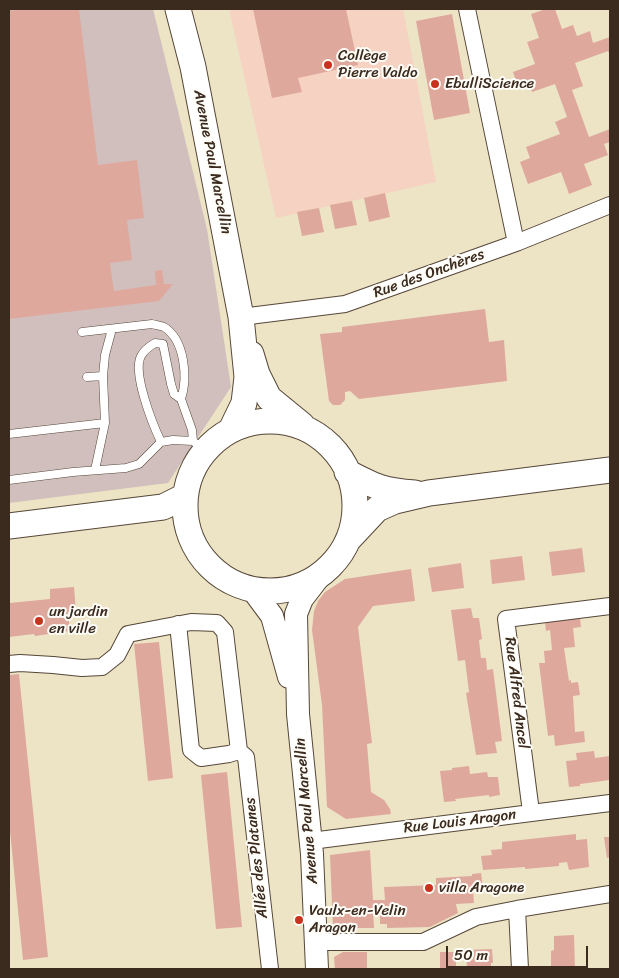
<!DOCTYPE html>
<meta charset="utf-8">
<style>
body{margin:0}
#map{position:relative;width:619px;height:978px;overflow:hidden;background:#ede4c6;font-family:Sriracha,sans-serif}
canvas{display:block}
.frame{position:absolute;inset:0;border:10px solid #3b2a1e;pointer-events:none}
.scale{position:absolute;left:446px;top:946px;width:142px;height:22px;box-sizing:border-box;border:2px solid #3b2a1e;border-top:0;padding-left:6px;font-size:15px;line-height:18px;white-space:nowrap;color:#3b2a1e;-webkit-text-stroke:4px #fdfcf7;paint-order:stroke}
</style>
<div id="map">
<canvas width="619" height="978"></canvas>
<div class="frame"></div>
<div class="scale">50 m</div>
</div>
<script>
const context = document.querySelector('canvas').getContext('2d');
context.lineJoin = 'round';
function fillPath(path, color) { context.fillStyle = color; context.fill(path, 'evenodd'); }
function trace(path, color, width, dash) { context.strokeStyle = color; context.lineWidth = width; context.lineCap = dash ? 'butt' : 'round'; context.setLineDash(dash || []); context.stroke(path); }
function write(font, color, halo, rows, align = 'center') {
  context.font = font + ' Sriracha,sans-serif'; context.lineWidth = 4; context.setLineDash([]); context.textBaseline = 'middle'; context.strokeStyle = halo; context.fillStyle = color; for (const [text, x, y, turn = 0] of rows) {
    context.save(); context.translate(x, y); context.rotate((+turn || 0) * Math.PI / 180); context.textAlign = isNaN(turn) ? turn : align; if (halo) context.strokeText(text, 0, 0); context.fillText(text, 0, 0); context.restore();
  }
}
fillPath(new Path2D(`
 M 229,9 L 403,9 L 436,182 L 276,218 Z`), '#f5d2c2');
fillPath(new Path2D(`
 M 9,9 L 153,9 L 207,229 L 231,387 L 168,483 L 9,503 Z`), '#d1bfbd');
fillPath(new Path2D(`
 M 24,9 L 79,9 L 98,165 L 137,160 L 144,218 L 127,220 L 132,260 L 110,263 L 114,291 L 156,285 L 155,271 L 162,270 L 164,284 L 173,284 L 159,301 L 9,319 L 9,11 Z
 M 253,9 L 346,9 L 358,65 L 298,78 L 302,92 L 272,98 Z
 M 546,9 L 555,9 L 562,29 L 573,25 L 577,36 L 590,31 L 593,43 L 610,37 L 610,55 L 608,51 L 575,63 L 583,86 L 572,90 L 589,137 L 610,129 L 610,142 L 604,144 L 608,155 L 584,164 L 592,185 L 569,194 L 561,172 L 528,184 L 520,162 L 530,158 L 526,147 L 560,134 L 555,122 L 567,117 L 555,84 L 532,92 L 528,81 L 517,84 L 513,72 L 535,64 L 527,42 L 539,38 L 531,14 Z
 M 452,14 L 470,113 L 434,120 L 416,21 Z
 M 385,193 L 390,217 L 369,222 L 364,198 Z
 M 352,201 L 357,225 L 335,229 L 330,205 Z
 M 319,208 L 324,232 L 302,236 L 297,212 Z
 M 485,309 L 489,342 L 504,340 L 507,381 L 359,399 L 350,391 L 345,392 L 345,400 L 340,405 L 333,405 L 329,401 L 320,334 L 342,332 L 342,327 Z
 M 582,548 L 585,572 L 552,576 L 549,552 Z
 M 522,556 L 525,580 L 492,584 L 490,560 Z
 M 461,563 L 464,588 L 432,592 L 428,568 Z
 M 411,569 L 415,601 L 373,606 L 358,627 L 372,743 L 367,744 L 371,792 L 384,800 L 390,809 L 391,814 L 346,819 L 327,807 L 322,705 L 312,630 L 314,611 L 318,601 L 325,592 L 345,579 Z
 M 74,587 L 76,612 L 68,612 L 70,631 L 35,636 L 34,634 L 9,637 L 9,603 L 50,599 L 50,589 Z
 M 471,608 L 473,618 L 479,618 L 482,639 L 479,640 L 481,658 L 486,658 L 487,670 L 493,669 L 502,741 L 495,742 L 497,753 L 476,755 L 466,693 L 469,692 L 465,660 L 458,661 L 451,610 Z
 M 580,618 L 581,627 L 573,628 L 575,647 L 564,648 L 569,681 L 571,680 L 571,683 L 578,682 L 580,695 L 573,696 L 575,732 L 584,731 L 585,742 L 555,746 L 554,735 L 548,736 L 539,663 L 545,663 L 544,651 L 552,650 L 550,630 L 546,631 L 545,622 Z
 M 159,642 L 173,778 L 148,781 L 134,644 Z
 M 19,674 L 48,957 L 23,960 L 9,821 L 9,675 Z
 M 594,751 L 595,758 L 610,756 L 610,780 L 580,784 L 580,786 L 569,787 L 566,761 L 577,760 L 576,753 Z
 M 469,766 L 470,774 L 487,772 L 488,777 L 498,777 L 500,795 L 489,797 L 489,795 L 455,799 L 456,801 L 444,802 L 440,771 L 452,770 L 452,768 Z
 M 227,772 L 242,927 L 216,929 L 201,775 Z
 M 576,834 L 576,840 L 587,839 L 589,867 L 569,870 L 567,862 L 559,863 L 559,866 L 525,869 L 525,867 L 483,870 L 481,856 L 492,855 L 491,850 L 502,849 L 502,842 Z
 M 604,837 L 610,837 L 610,857 L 607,858 Z
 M 370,850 L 373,900 L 385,900 L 384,887 L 436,885 L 436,878 L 472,876 L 472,874 L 481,873 L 483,889 L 473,890 L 474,903 L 456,904 L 458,913 L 430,927 L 387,928 L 387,924 L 380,924 L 380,912 L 373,912 L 374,928 L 333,928 L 330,855 Z
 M 574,935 L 575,969 L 551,969 L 551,951 L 554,950 L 554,936 Z
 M 492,949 L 493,963 L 491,963 L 491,969 L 467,969 L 466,950 Z
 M 343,952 L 367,952 L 367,969 L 335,969 L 334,957 Z
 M 440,952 L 456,952 L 456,969 L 440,969 Z`), '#dfa89d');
const lane = new Path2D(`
 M 82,332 L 152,324 C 156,325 161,326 164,327 C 185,340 188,378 181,399
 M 87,377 L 103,376
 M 9,434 L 105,423 L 103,376 L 105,355 L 112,329
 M 161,442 C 153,425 132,373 141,356 C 144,350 150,346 155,343 L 163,344 L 171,384 L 174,394 L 181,399 L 192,430 L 193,441
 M 95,470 L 105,423
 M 9,480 L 73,472 L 126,468 L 139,464 L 161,442 L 173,440 L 193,441 L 204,450`);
const street = new Path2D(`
 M 467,9 L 516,243
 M 241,317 L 345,304 L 516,243 L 610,205
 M 178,624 L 191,750 L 201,758 L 229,754 L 239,751
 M 9,664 L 20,663 L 53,665 L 82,668 L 102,667 L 117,655 L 128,634 L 191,622 L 217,623 L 225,632 L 239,751 L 246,757 L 270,969
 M 531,812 L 506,619 L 610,606
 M 311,841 L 610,803
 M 517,909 L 520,969
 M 317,942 L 423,942 L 476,917 L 517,909 L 610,894`);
const secondary = new Path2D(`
 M 252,589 L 272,616 L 289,677
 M 317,969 L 312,854 L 298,714 L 296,614 L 302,599 L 322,573`);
const primary = new Path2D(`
 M 178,9 L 193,67 L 241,317 L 247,377 L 244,403 L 231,430
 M 251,354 L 257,374 L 269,398 L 302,425
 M185 506a85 85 0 1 1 170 0a85 85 0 1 1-170 0Z
 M 347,472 C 375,487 384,491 415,493
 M 9,526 L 163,507 L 185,496
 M 348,540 L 377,509 L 395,501 L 429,493 L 610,470`);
trace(lane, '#564637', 9);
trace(street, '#564637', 18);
trace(secondary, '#564637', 24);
trace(primary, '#564637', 27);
trace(lane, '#fff', 8);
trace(street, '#fff', 16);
trace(secondary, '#fff', 22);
trace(primary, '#fff', 25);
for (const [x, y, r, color] of [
 [328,65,5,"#c8321e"],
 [435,84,5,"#c8321e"],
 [39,621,5,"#c8321e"],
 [429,888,5,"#c8321e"],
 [299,920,5,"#c8321e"]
]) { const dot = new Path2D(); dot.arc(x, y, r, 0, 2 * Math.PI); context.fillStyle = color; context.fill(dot); trace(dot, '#fdfcf7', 2); }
write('15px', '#3b2a1e', '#fdfcf7', [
 ["Collège",338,56],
 ["Pierre Valdo",338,73],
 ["EbulliScience",445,84],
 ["un jardin",49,612],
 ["en ville",49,629],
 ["villa Aragone",439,888],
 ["Vaulx-en-Velin",309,911],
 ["Aragon",309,928]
], 'left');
write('15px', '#3b2a1e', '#fdfcf7', [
 ["Avenue Paul Marcellin",212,162,79],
 ["Rue des Onchères",429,274,-20],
 ["Rue Alfred Ancel",516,693,83],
 ["Avenue Paul Marcellin",307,811,-95],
 ["Rue Louis Aragon",460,822,-7],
 ["Allée des Platanes",257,858,-96]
]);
</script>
